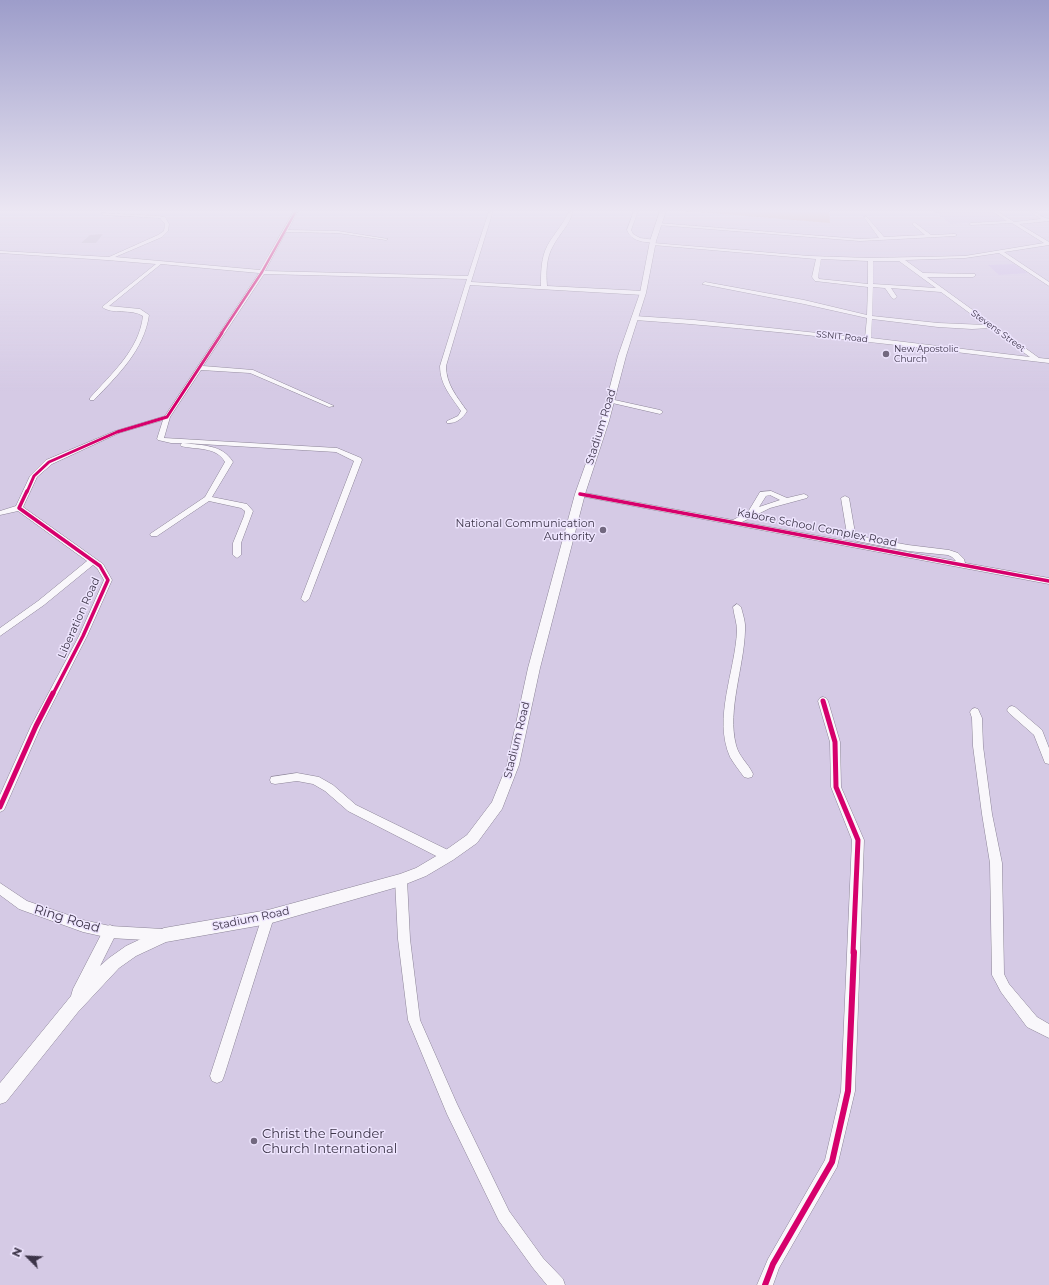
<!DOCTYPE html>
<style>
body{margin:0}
#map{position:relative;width:1049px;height:1285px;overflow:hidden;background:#d5cae5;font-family:Montserrat,sans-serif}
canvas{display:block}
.north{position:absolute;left:8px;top:1237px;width:40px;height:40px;-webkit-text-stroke:3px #eee5fe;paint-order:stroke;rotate:294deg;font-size:11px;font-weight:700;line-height:16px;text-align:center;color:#3c3448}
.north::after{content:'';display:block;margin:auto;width:14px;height:18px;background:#3c3448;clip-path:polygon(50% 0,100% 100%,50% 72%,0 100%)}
</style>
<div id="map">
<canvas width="1049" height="1285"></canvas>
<div class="north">N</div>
</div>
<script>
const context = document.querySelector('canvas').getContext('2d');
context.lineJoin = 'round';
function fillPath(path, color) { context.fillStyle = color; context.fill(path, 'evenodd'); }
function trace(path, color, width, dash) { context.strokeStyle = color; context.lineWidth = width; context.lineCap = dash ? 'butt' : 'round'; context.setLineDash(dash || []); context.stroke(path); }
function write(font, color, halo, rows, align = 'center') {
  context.font = font + ' Montserrat,sans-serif'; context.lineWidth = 3; context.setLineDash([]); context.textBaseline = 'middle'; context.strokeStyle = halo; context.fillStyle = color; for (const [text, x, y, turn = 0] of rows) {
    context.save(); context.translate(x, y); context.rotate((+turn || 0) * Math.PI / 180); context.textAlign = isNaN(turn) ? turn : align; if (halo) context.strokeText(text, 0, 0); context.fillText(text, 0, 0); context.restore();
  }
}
fillPath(new Path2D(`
 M 934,211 L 992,211 L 1006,221 L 950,224 Z
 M 1014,264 L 1028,273 L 999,275 L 988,265 Z`), '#cebde8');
fillPath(new Path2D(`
 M 686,211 L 829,211 L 830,223 Z`), '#d3ad9a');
fillPath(new Path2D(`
 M 103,234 L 96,243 L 81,243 L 90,235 Z`), '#beb5cb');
const minor = new Path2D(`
 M 294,211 L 298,211 L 288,230 L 338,231 L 388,239 L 386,240 L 338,233 L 286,232 L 265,271 L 468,276 L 489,211 L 493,211 L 471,282 L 541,286 C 541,274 541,262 545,251 C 551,236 563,226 569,211 L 573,211 C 570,225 559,234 553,246 C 546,258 546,272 547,286 L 643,291 L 646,293 L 643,295 L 470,285 L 446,366 C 446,384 457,397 467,411 C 463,418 456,424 447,423 L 447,421 L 458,416 L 461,411 C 451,396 440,385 440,366 L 467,279 L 264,274 L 203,366 L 253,370 L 334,406 L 329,407 L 250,373 L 201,370 L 170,417 L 164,438 L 337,448 L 361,458 L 362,460 L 309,599 L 305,602 L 301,599 L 354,461 L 336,452 L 184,443 C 203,446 222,444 233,462 L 212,497 L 247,504 L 253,511 L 241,543 L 241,555 L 237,558 L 233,555 L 233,543 L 244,516 L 245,511 L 241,508 L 209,501 L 157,536 L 151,536 L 150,534 L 205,497 L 225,462 C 216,446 196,450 181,446 L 180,445 L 182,443 L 171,443 L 158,440 L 157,439 L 163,420 L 119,433 L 52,464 L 37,477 L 23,507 L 103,564 L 112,580 L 87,636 L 41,726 L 4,810 L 0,812 L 0,795 L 31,726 L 79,636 L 104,580 L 97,568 L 93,565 L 44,605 L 0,636 L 0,628 L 38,601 L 87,561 L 18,511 L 0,515 L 0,511 L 16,506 L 30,476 L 46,460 L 115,431 L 165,416 L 259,273 L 161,264 L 109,306 L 140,309 L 149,315 C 144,350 118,375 94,400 L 90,400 L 90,398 C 112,373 139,350 143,316 C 131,308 112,315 102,307 L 156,264 L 107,260 L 0,253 L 0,251 L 109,257 L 158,235 L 164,231 L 165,224 L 160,218 L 103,215 L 101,213 L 160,216 L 165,217 L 169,224 L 168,231 L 162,237 L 115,257 L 260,270 Z
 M 634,211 L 638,211 L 631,230 L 633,234 L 640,238 L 655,240 L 655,242 C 644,243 631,241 627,230 Z
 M 992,211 L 997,211 L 1014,222 L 1041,219 L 1029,211 C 1037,211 1041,218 1049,219 L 1049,221 L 1019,224 L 1049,242 L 1049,245 L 1004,252 L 1049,282 L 1049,286 L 999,253 L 965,258 L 905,260 L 923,273 L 975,274 L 975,276 L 973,277 L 927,277 L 1039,358 L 1049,359 L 1049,363 C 911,347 773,329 635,320 L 632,318 L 635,316 L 694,320 L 865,338 L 867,318 L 804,304 L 702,284 L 705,282 L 804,300 L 867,315 L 868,287 L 815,281 L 812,277 L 816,259 L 653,245 L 651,244 L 653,243 L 809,256 L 870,258 L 965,256 L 1044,243 L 1012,223 L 971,225 L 969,224 L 971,223 L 1007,221 ZM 821,259 L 868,261 L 868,284 L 819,279 L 818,277 ZM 873,261 L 899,261 L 936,288 L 873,284 ZM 873,287 L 885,288 L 892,298 L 894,299 L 897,297 L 891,288 L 941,292 L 986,325 L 938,323 L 872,316 ZM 872,319 L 938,327 L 972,329 L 990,328 L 1030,357 L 871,338 Z
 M 866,216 L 884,237 L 925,235 L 912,224 L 914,222 L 931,235 L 955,234 L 957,235 L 955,236 L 860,241 L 658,225 L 656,224 L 658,223 L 860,239 L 879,238 L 864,217 Z
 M 610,399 L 660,410 L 663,412 L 660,414 L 608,402 L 607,401 Z
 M 771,491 L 787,498 L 804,494 L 808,496 L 807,498 L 770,508 L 742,522 L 956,561 L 952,557 L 948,555 L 908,551 L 857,541 L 847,534 L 841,498 L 845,496 L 849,498 L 855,533 L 859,536 L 908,545 L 949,550 L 958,553 L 964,559 L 965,563 L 1049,578 L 1049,584 L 580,496 L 576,494 L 580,492 L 733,520 L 748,512 L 760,492 ZM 770,495 L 780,500 L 759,507 L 766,496 Z
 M 737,604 L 741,607 C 743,615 746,623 745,631 C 744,667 727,710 736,745 C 739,757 748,763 753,774 L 752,777 L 748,778 L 744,777 C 739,770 734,764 730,757 C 713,718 735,672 737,631 C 737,623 734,615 733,607 Z
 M 823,697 L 826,698 L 828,701 L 840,742 L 841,787 L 864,840 L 855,1091 L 837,1167 L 779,1268 L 773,1285 L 757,1285 L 768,1259 L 825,1160 L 841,1091 L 852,840 L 831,787 L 830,742 L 818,701 L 820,698 Z
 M 1012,706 L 1015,707 L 1042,730 L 1049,748 L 1049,764 L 1045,763 L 1034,735 L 1009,713 L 1007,710 L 1009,707 Z
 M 975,708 L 978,709 L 982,718 L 983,746 L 992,814 L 1002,863 L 1004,974 L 1009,984 L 1037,1017 L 1049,1024 L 1049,1038 L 1027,1027 L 1001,992 L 992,975 L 990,863 L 982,814 L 973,746 L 972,718 L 970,712 L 972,709 Z
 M 297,773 L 319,777 L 333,785 L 356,805 L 452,852 L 454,856 L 452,860 L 448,861 L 444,860 L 348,811 L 325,791 L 313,784 L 297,781 L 275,784 L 271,783 L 270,780 L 271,777 Z
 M 401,875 L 405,876 L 407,880 L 410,939 L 420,1020 L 457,1104 L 509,1211 L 543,1258 L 563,1279 L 565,1285 L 547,1285 L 533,1268 L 499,1221 L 447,1114 L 408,1020 L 398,939 L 395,880 L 397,876 Z
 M 0,883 L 27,901 L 83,920 L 110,926 L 163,929 L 167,931 L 169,935 L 167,939 L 163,941 L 110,938 L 83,932 L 19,909 L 0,895 Z
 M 268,911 L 272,913 L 274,917 L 224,1076 L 222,1081 L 217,1083 L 212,1081 L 210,1076 L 262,917 L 264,913 Z`);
const major = new Path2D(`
 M 660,211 L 666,211 L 656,241 L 646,293 L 626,356 L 609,421 L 585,494 L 540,668 L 519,765 L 502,809 L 477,843 L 453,860 L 426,876 L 401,886 L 268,924 L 166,942 L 136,956 L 119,968 L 78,1012 L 6,1102 L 0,1104 L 0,1083 L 71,996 L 73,989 L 105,927 L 110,925 L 115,927 L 117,932 L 100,966 L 109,958 L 126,946 L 164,928 L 268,910 L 400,874 L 416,868 L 443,852 L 467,835 L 492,802 L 507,765 L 528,668 L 575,494 L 601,421 L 618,356 L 640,293 L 650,241 Z`);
trace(minor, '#8c8497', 1);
trace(major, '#8c8497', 1);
fillPath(minor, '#f9f7fb');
fillPath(major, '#f9f7fb');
trace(new Path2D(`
 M 221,334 L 262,272 L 296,211`), '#d6006c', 2.5);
trace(new Path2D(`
 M 27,492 L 34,476 L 49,462 L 117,432 L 167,417 L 222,333`), '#d6006c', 3);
trace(new Path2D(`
 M 27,491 L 19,508 L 100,566 L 108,580 L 83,636 L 53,694
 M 580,494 L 1049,581`), '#d6006c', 3.5);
trace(new Path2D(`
 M 823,701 L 835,742 L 836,787 L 858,840 L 853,953
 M 0,807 L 36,726 L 53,693`), '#d6006c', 5);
trace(new Path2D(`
 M 765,1285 L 773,1264 L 832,1162 L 848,1091 L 854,952`), '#d6006c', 6);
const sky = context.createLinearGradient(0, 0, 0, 391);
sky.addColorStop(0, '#9d9dca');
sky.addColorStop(0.54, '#ece7f3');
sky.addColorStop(1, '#ece7f300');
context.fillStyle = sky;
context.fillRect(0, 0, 1049, 391);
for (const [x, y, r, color] of [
 [886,354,4,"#72687f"],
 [603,530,4,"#72687f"],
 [254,1141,4,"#72687f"]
]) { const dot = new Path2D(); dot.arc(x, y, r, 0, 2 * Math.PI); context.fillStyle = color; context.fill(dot); trace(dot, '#eee5fe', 1.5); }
write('9px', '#3c3448', '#eee5fe', [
 ["Stevens Street",998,331,36],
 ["SSNIT Road",842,337,6]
]);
write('9px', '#3c3448', '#eee5fe', [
 ["New Apostolic",894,349],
 ["Church",894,359]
], 'left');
write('11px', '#3c3448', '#eee5fe', [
 ["Stadium Road",601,427,-73],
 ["Kabore School Complex Road",817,528,11],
 ["Liberation Road",79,618,-66],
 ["Stadium Road",517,740,-76],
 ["Stadium Road",251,919,-12]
]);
write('11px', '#3c3448', '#eee5fe', [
 ["National Communication",595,524],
 ["Authority",595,537]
], 'right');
write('13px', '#3c3448', '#eee5fe', [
 ["Ring Road",67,919,17]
]);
write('13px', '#3c3448', '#eee5fe', [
 ["Christ the Founder",262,1134],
 ["Church International",262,1149]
], 'left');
</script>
